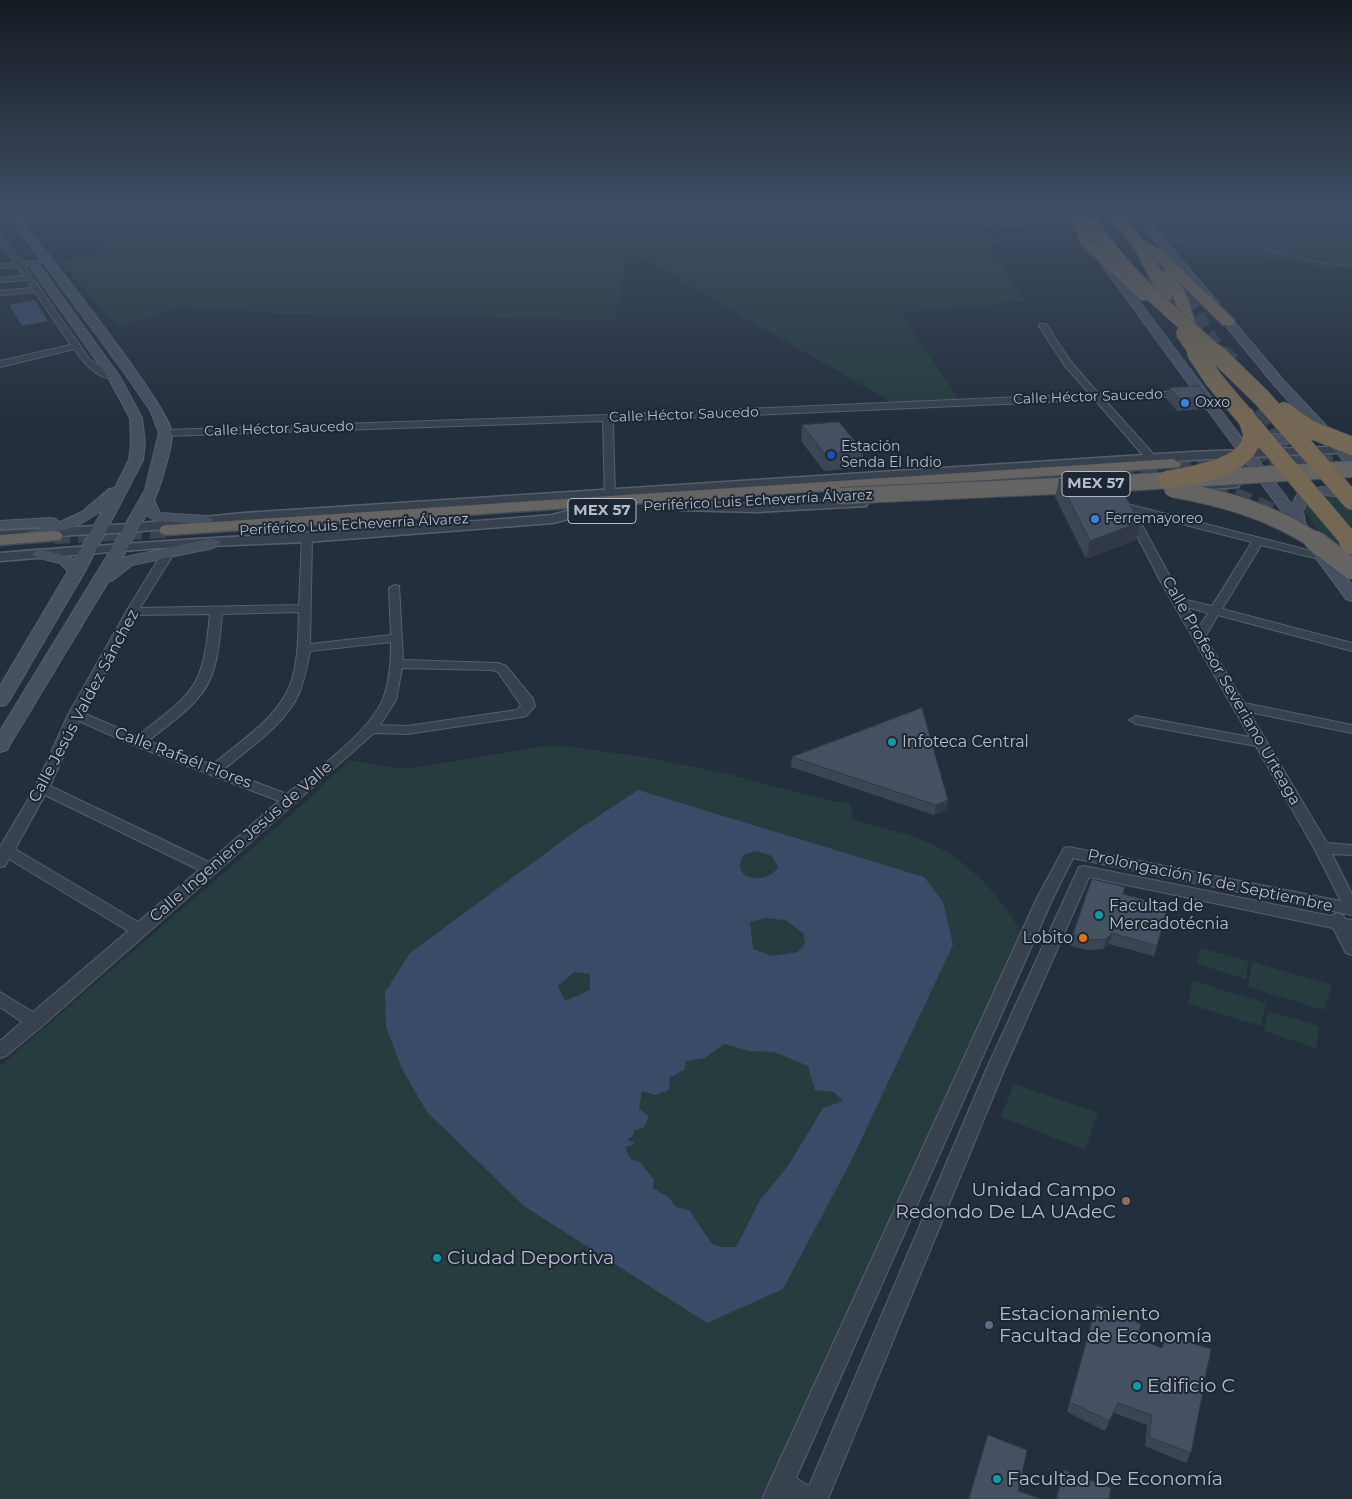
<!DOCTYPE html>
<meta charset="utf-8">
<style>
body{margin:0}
canvas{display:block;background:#242f3e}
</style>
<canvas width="1352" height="1499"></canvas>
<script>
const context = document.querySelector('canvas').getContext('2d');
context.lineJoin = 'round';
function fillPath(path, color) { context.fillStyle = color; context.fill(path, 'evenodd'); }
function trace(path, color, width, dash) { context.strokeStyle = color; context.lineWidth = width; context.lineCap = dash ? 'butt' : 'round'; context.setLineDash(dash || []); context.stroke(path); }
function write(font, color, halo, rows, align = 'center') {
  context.font = font + ' Montserrat,sans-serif'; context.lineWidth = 4; context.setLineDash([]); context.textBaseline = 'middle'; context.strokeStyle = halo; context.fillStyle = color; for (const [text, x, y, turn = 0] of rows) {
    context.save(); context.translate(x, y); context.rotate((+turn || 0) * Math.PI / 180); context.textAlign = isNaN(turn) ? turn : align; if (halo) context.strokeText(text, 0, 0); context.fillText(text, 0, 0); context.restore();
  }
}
fillPath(new Path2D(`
 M 178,208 L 807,208 L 992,231 L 1001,244 L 990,245 L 1025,301 L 901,313 L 959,399 L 893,403 L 628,250 L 615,320 L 279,314 L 241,310 L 203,310 L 183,307 L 119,327 L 59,260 L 111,251 L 88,223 Z
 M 1240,216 L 1352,216 L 1352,269 L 1322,267 L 1253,254 L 1179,251 L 1154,223 L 1169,218 Z
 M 1333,494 L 1352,497 L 1352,577 L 1305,512 L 1306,502 L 1321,495 Z
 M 544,746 L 570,747 L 644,757 L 724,773 L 830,801 L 850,803 L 853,820 C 881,828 913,834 938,847 C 974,867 1004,900 1023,936 L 787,1450 L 760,1499 L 0,1499 L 0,1066 L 300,807 L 349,760 L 393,768 L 414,768 Z
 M 1200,948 L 1248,961 L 1246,979 L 1197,964 Z
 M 1252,962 L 1332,985 L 1324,1010 L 1248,987 Z
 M 1193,981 L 1266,1003 L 1261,1026 L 1188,1004 Z
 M 1268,1011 L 1319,1026 L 1316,1048 L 1264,1031 Z
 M 1014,1084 L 1098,1113 L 1085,1150 L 1001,1117 Z`), '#263c3f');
fillPath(new Path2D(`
 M 35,300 L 48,321 L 22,326 L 9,305 Z
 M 638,790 L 924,877 L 943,902 L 953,945 L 851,1161 L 783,1289 L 707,1323 L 524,1206 L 427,1112 L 402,1069 L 386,1027 L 385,992 L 410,953 L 573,833 ZM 755,851 L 772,856 L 778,867 C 767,886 728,880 744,855 ZM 765,918 L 785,920 L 803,933 L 805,943 L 798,952 L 772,956 L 753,949 L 750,922 ZM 574,972 L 590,974 L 590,990 L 565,1001 L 558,986 ZM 724,1044 L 750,1051 L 774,1052 L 808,1066 L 815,1090 L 834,1092 L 843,1101 L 823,1108 L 788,1166 L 760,1200 L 736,1247 L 721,1247 L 712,1244 L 689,1210 L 676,1207 L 668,1197 L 653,1188 L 654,1180 L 640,1162 L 630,1159 L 625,1147 L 633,1145 L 634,1142 L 627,1140 L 632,1137 L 635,1130 L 643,1128 L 649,1116 L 639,1109 L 642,1091 L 655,1095 L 669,1090 L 670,1077 L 684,1070 L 686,1061 L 705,1058 Z`), '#394c67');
trace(new Path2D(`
 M 845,208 L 948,223 L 1063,226
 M 1171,241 L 1228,247 L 1249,244 L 1277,253 L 1324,263 L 1352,266`), '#394c67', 2);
trace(new Path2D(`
 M 1173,464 L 1352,456
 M 1117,473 C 1173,476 1223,488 1274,512
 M 10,530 L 69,528
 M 54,536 L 168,530`), '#3a4453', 16, [16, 8]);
trace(new Path2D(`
 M 1187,297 L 1212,340 L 1224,354`), '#3a4453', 14, [14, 7]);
trace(new Path2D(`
 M 1223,353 L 1231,362
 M 1173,464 C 1208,462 1254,466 1281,440 L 1278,426 L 1260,405`), '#3a4453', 18, [18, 9]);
const minor = new Path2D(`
 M 77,208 L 84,208 L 92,220 L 88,220 Z
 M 143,208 L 150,208 L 152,211 L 147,212 Z
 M 1134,208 L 1145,208 L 1160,213 L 1352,212 L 1352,216 L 1159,217 Z
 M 0,234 L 22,262 L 50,260 L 51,262 L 24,266 L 90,360 L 117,375 L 117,379 C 99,381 83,362 74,349 L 0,367 L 0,361 L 71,345 L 35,292 L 0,295 L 0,291 L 32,288 L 27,280 L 0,282 L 0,278 L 24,276 L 18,267 L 0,268 L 0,264 L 15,263 L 0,241 Z
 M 1040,324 L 1046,324 L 1071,362 L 1099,394 L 1190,391 L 1192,393 L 1187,396 L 1104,399 L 1156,457 L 1156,461 L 1148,461 L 1095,400 L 613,421 L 615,500 L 610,503 L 605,500 L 603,421 L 166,436 L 161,433 L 166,430 L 608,415 L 1090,394 L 1065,366 L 1039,326 Z
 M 1127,504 L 1327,555 L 1329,557 L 1323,560 L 1261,545 L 1222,609 L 1352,643 L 1352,651 L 1218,615 L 1205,637 L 1244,703 L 1352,725 L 1352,733 L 1249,712 L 1327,843 L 1352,845 L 1352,855 L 1332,854 L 1352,894 L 1352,915 L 1073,858 L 1053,898 L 796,1478 L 809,1486 L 986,1070 L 1079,867 L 1084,866 L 1331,916 L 1337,913 L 1343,915 L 1345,919 L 1352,920 L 1352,955 L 1346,953 L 1333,928 L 1089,877 L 1004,1070 L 828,1499 L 762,1499 L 1037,898 L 1064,848 L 1069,847 L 1341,901 L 1314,848 L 1256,746 L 1136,724 L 1129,720 L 1136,716 L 1250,737 L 1162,584 L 1125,513 L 1128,510 L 1122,507 ZM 1135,512 L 1252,542 L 1212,606 L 1182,599 ZM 1187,607 L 1208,613 L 1199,627 Z
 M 307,535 L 312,538 L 310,644 L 391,635 L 389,588 L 395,585 L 399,586 L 403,660 L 498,663 L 506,666 L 533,699 L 535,706 L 526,716 L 521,717 L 407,734 L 374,733 L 41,1027 L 6,1056 L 0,1058 L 0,1041 L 22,1022 L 0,1007 L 0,992 L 33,1012 L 128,931 L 9,859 L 5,866 L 0,867 L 0,847 L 35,788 L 68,715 L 126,612 L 164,550 L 170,547 L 176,550 L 140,608 L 299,605 L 302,538 ZM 299,612 C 298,638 299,670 286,694 C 269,724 237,744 212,765 L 148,741 C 207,695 216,690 222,614 ZM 210,614 C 203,689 195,692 137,736 L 83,713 L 136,615 ZM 391,642 C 391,661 390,681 383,699 C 369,733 316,770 287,794 L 223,770 C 249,748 286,724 299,693 C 305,679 307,665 310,651 ZM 402,668 L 492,670 L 498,672 L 521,705 L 517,710 L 407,726 L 380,725 L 396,700 ZM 79,721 L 133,745 L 279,801 L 209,862 L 50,786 ZM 45,795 L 199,870 L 138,922 L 15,849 Z`);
const tertiary = new Path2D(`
 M 1352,446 L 1352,452 L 1191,460 L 244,521 L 132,532 L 0,539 L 0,531 L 132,524 L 244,513 L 1191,452 Z
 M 1234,480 L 1240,484 L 1238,487 L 1176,491 L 1170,487 L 1176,483 Z
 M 862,499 L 866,500 L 868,503 L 866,506 L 756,512 L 680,510 L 674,506 L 680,502 L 756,504 Z
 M 575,509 L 579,510 L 581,513 L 579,516 L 553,523 L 307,542 L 160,548 L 0,561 L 0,553 C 184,538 368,531 552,515 Z`);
const secondary = new Path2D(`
 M 3,208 L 12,208 C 36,240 172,408 172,434 C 172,447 160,488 154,500 L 160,513 L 206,516 L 213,520 L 206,524 L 156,521 L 146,515 L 122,558 L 213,538 L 221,543 L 213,548 L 132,565 L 113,580 L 108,582 L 9,746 L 7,750 L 0,752 L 0,731 L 112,548 L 145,490 L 159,433 L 150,410 L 121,368 Z
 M 1060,208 L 1069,208 L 1292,505 L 1299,491 L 1324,487 L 1352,490 L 1352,498 L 1324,495 L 1309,497 L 1303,511 L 1305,523 L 1352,585 L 1352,601 L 1346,599 Z
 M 1129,208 L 1138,208 L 1284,381 L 1352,453 L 1352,465 L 1347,464 L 1276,387 Z
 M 36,265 L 40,266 L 120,377 L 142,418 L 145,443 L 143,460 L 85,571 L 9,701 L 6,705 L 0,706 L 0,686 L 68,571 L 60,563 L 35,557 L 32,554 L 40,549 L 70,557 L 74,560 L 103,510 L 75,527 L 35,538 L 28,534 L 30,531 L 45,527 L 0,529 L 0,521 L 51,518 L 56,519 L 58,523 L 82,512 L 109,489 L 115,488 L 129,460 L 131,443 L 130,418 L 108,377 L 31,268 Z
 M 1249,428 L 1271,434 L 1288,435 L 1309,428 L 1316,432 C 1300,451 1264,442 1244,435 L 1242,432 L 1244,429 Z`);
const trunk = new Path2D(`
 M 1173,459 L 1181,464 L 1179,467 L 168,535 L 162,534 L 159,530 L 162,526 L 168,525 Z
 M 54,531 L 60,532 L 63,536 L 60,540 L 0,545 L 0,535 Z`);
const motorway = new Path2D(`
 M 1070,208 L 1082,208 L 1092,233 L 1092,241 L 1151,294 L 1153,297 L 1151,300 L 1141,300 L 1081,244 Z
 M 1104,208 L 1117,208 L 1142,240 L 1165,253 L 1233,319 L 1235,322 L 1233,325 L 1223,325 L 1178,281 L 1188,298 L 1195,324 L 1193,327 L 1183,327 L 1181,324 L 1174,298 L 1172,295 L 1171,300 L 1161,300 L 1136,250 ZM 1154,258 L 1155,259 L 1167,270 L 1162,272 Z`);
trace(minor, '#565f6c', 2);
trace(tertiary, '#565f6c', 3);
trace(secondary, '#565f6c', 2);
trace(trunk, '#434c59', 3);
trace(motorway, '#434c59', 3);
fillPath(minor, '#38414e');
fillPath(tertiary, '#38414e');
fillPath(secondary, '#465061');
fillPath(trunk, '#656462');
fillPath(motorway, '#746855');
const trunkBridgeFar1 = new Path2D(`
 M 1172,489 C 1223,498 1273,512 1317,542
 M 840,496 L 1124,483 L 1352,469`);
const trunkBridge = new Path2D(`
 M 1315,541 L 1352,569`);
const motorwayBridgeFar2 = new Path2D(`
 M 1093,225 C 1126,278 1173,312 1218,354
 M 1183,333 L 1197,354`);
const motorwayBridgeFar1 = new Path2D(`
 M 1196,353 L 1214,380 L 1351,542
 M 1216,353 L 1262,398 L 1352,501
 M 1284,411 L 1309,429 L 1352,446
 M 1167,480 C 1193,475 1250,468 1252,435 C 1252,429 1248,422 1246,416`);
const motorwayBridge = new Path2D(`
 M 1350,541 L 1352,543`);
trace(trunkBridgeFar1, '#434c59', 18, []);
trace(trunkBridge, '#434c59', 23, []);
trace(motorwayBridgeFar2, '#434c59', 15, []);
trace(motorwayBridgeFar1, '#434c59', 19, []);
trace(motorwayBridge, '#434c59', 25, []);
trace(trunkBridgeFar1, '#656462', 16);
trace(trunkBridge, '#656462', 21);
trace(motorwayBridgeFar2, '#746855', 14);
trace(motorwayBridgeFar1, '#746855', 18);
trace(motorwayBridge, '#746855', 22);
fillPath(new Path2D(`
 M 1169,388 L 1208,397 L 1205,409 L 1177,411 L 1167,399 Z
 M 802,425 L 863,451 L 862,468 L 824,471 L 801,441 Z
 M 1059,480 L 1140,522 L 1136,540 L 1086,559 L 1055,497 Z
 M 922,708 L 947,810 L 934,815 L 791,767 L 792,757 Z
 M 1123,894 L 1157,946 L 1154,956 L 1109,944 L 1103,949 L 1087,950 L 1070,946 L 1073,935 Z
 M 1097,1305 L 1137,1339 L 1162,1348 L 1167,1335 L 1191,1453 L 1186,1463 L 1145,1446 L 1147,1425 L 1114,1413 L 1105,1431 L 1067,1412 L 1093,1315 Z
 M 1064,1470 L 1109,1499 L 1056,1499 L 1060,1480 Z`), '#3b4654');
fillPath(new Path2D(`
 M 1140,522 L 1136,540 L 1086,559 L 1090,541 Z
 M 948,800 L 947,810 L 934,815 L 936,805 Z
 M 1112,933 L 1109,944 L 1103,949 L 1106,939 Z
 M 1118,1403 L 1114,1413 L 1105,1431 L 1109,1421 Z`), '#303945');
const building = new Path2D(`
 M 1198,386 L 1208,397 L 1180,399 L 1169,388 Z
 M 839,422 L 863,451 L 825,454 L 802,425 Z
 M 1114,476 L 1140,522 L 1090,541 L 1059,480 Z
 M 922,708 L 948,800 L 936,805 L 792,757 Z
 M 1092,879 L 1125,887 L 1123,894 L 1168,906 L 1157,946 L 1112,933 L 1106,939 L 1090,940 L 1073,935 Z
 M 1097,1305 L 1141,1324 L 1137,1339 L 1162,1348 L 1167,1335 L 1211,1349 L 1191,1453 L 1149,1437 L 1152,1415 L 1118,1403 L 1109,1421 L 1070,1402 Z
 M 988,1435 L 1027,1450 L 1018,1491 L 1041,1499 L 969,1499 Z
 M 1064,1470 L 1111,1488 L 1109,1499 L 1057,1499 Z`);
fillPath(building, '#455162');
trace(building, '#303945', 1);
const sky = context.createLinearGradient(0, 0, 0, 418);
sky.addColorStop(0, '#141a22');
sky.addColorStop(0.5, '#3f4d63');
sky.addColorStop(1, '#3f4d6300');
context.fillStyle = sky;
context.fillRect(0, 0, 1352, 418);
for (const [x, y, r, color] of [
 [1185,403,5,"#3f7fe0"],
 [831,455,5,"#1a4fb4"],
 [1095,519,5,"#3f7fe0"],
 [892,742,5,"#0f9aa8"],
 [1099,915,5,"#0f9aa8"],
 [1083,938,5,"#e8710a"],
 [1126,1201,5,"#8d6e63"],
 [437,1258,5,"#0f9aa8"],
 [989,1325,5,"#5c6f8a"],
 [1137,1386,5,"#0f9aa8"],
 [997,1479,5,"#0f9aa8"]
]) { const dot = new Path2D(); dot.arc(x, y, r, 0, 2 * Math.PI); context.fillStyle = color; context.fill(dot); trace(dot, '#1d2633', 2); }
write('14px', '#b4bcc9', '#1d2633', [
 ["Calle Héctor Saucedo",1088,397,-2],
 ["Calle Héctor Saucedo",684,415,-2],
 ["Calle Héctor Saucedo",279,429,-2],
 ["Periférico Luis Echeverría Álvarez",758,501,-3],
 ["Periférico Luis Echeverría Álvarez",354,525,-3]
]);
write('14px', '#b4bcc9', '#1d2633', [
 ["Oxxo",1195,403],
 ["Estación",841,447],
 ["Senda El Indio",841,463],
 ["Ferremayoreo",1105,519]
], 'left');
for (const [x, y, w] of [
 [1096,484,68],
 [602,511,68]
]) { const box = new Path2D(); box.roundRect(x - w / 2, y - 12.5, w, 25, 4); context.fillStyle = '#1d2633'; context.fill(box); trace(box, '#b4bcc9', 1); }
write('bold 15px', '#b4bcc9', null, [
 ["MEX 57",1096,484],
 ["MEX 57",602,511]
]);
write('16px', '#b4bcc9', '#1d2633', [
 ["Calle Profesor Severiano Urteaga",1231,691,60],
 ["Calle Jesús Valdez Sánchez",84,706,-62],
 ["Calle Rafaél Flores",183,758,21],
 ["Calle Ingeniero Jesús de Valle",241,842,-41],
 ["Prolongación 16 de Septiembre",1210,881,12]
]);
write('16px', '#b4bcc9', '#1d2633', [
 ["Infoteca Central",902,742],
 ["Facultad de",1109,906],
 ["Mercadotécnia",1109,924],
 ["Lobito",1073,938,"right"]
], 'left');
write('19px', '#b4bcc9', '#1d2633', [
 ["Unidad Campo",1116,1190,"right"],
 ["Redondo De LA UAdeC",1116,1212,"right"],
 ["Ciudad Deportiva",447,1258],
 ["Estacionamiento",999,1314],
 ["Facultad de Economía",999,1336],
 ["Edificio C",1147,1386],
 ["Facultad De Economía",1007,1479]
], 'left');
</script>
